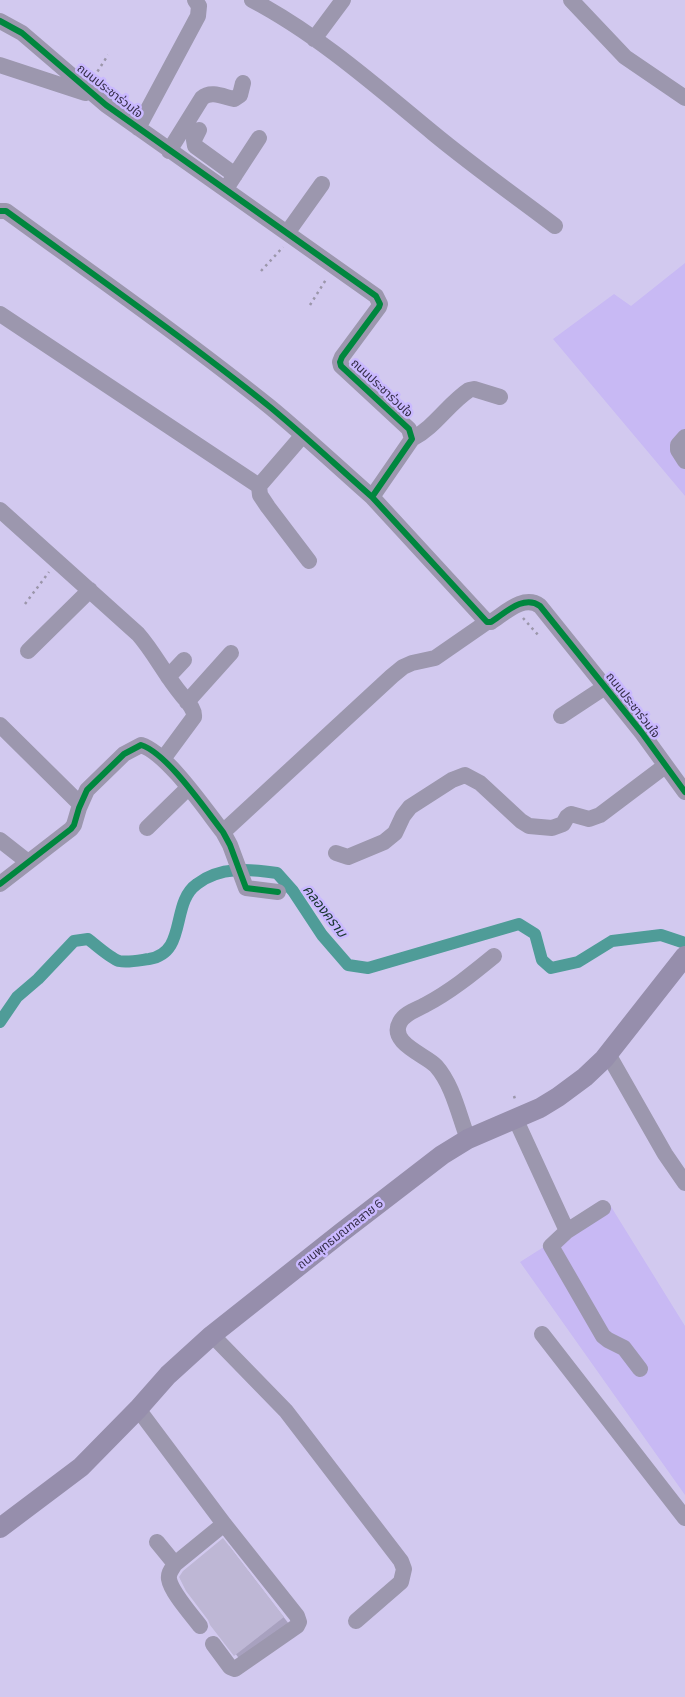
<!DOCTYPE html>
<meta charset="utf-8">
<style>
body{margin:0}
canvas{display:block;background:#d2c9ef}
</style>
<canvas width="685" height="1697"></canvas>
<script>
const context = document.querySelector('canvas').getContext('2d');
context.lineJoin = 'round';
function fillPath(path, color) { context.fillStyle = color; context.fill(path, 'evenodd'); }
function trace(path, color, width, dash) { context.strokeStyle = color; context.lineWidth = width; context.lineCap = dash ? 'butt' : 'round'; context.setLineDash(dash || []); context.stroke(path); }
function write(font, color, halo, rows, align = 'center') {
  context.font = font + ' Commissioner,"Noto Sans Thai",sans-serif'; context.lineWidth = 5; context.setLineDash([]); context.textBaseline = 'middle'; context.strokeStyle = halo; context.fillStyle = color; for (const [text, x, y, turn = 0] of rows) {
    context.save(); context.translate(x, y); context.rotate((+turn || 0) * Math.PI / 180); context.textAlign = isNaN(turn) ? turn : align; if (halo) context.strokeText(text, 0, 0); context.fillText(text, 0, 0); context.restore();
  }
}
fillPath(new Path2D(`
 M 685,263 L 685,496 L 553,339 L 614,294 L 631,306 Z
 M 610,1205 L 685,1326 L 685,1495 L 520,1262 Z`), '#c8b9f4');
fillPath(new Path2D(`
 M 229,1546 L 289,1624 L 241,1661 L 209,1619 Z`), '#0003');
trace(new Path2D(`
 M 0,1022 L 17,997 L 38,979 L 74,941 L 88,939 C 96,945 110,958 119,961 C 128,963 141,960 149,959 C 188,953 170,903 197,884 C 220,866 250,869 277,873 L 293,891 L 322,935 L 348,965 L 368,968 L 519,924 L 535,934 L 542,960 L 551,968 L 578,962 L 612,941 L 661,935 L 682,942`), '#4f9c98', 12);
fillPath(new Path2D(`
 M 223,1538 L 284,1617 L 234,1656 L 210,1625 L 208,1620 L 186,1591 L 179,1577 L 183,1571 Z`), '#beb7d5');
trace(new Path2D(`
 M 94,77 L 108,55
 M 261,271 L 283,247
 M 310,305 L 327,278
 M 25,604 L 49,572
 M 523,618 L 539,636
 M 514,1096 L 516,1102`), '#9b96aa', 2.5, [2.5, 4]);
trace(new Path2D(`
 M 252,0 C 317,34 376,86 433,133 C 473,166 514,195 555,226
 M 571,0 L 625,57 L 685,98
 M 0,21 L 22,33 L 106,105 L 376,296 L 380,304 L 379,307 L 342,357 L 340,362 L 341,366 L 409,429 L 412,439 L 372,497 L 487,622 L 491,622 C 505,613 524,594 540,606 L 642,733 L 685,792
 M 314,39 L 343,0
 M 0,65 L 85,93
 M 138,128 L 198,16 L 199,6 L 195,0
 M 199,130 L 194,140 L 195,146 L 235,175
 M 169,151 L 202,98 C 211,90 224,97 234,99 L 240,95 L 243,83
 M 229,184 L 259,138
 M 0,211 L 6,211 C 94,275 184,338 270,407 C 305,436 338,467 372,497
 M 287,233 L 322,184
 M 0,314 L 259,486 L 303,435
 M 685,437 L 678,445 L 678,450 L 685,461
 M 412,439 C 435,427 448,404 469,390 L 474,389 L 500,397
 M 259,486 L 260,495 L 268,507 L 309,561
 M 0,510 L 138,634 C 154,652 165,675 181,694 C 186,701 195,708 194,717 L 163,759
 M 28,651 L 90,590
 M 168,677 L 184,660
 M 187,702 L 231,653
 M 561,716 L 605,687
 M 0,725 L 80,804
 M 147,828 L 188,788
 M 223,832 L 392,676 L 403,667 L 412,663 L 435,658 L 487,622
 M 0,840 L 28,862
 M 336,853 L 348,857 L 384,842 L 395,833 L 403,816 L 410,807 L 452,780 L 465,775 L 480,783 L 521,821 L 529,826 L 552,828 L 563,824 L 567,817 L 571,814 L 589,819 L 600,815 L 665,766
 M 0,884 L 71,829 L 74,825 L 79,808 L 87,790 L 124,754 L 141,745 C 167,753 205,809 223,832 L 230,845 L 246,888 L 278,892
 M 608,1054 L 665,1154 L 685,1183
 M 515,1118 L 567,1231
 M 468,1139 C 459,1116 453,1085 436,1066 C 426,1055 388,1043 400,1022 C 405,1013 416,1010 425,1005 C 450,992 472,974 494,956
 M 603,1208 L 567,1231 L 551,1246 L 603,1336 L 608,1340 L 624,1348 L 640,1369
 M 542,1334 L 685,1518
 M 212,1335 L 286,1411 L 401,1561 L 404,1569 L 401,1582 L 356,1621
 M 138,1409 L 224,1524 L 297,1616 L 299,1622 L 297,1626 L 235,1669 L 230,1667 L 213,1644
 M 157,1542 L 175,1564
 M 200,1626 C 191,1614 171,1592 169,1579 C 168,1573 172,1569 175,1564 L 224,1524`), '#9c97ae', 16);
trace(new Path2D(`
 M 0,1528 L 81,1467 L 138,1409 L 168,1375 L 212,1335 L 342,1232 L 442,1155 L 468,1139 L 540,1108 L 558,1097 L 585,1077 L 604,1059 L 685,956`), '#968eac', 20);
trace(new Path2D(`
 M 0,21 L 22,33 L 106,105 L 376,296 L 380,304 L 379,307 L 342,357 L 340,362 L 341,366 L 409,429 L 412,439 L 372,497 L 487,622 L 491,622 C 505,613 524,594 540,606 L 642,733 L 685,792
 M 0,211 L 6,211 C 94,275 184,338 270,407 C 305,436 338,467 372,497
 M 0,884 L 71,829 L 74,825 L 79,808 L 87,790 L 124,754 L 141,745 C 167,753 205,809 223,832 L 230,845 L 246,888 L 278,892`), '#00873e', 6);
write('12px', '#332c47', '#cab9ff', [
 ["ถนนประชาร่วมใจ",110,91,38],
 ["ถนนประชาร่วมใจ",382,388,43],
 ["ถนนประชาร่วมใจ",633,705,52],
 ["ถนนพุทธมณฑลสาย 6",340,1234,-38]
]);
write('italic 14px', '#15342c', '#cab9ff', [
 ["คลองคราม",325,911,52]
]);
</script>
